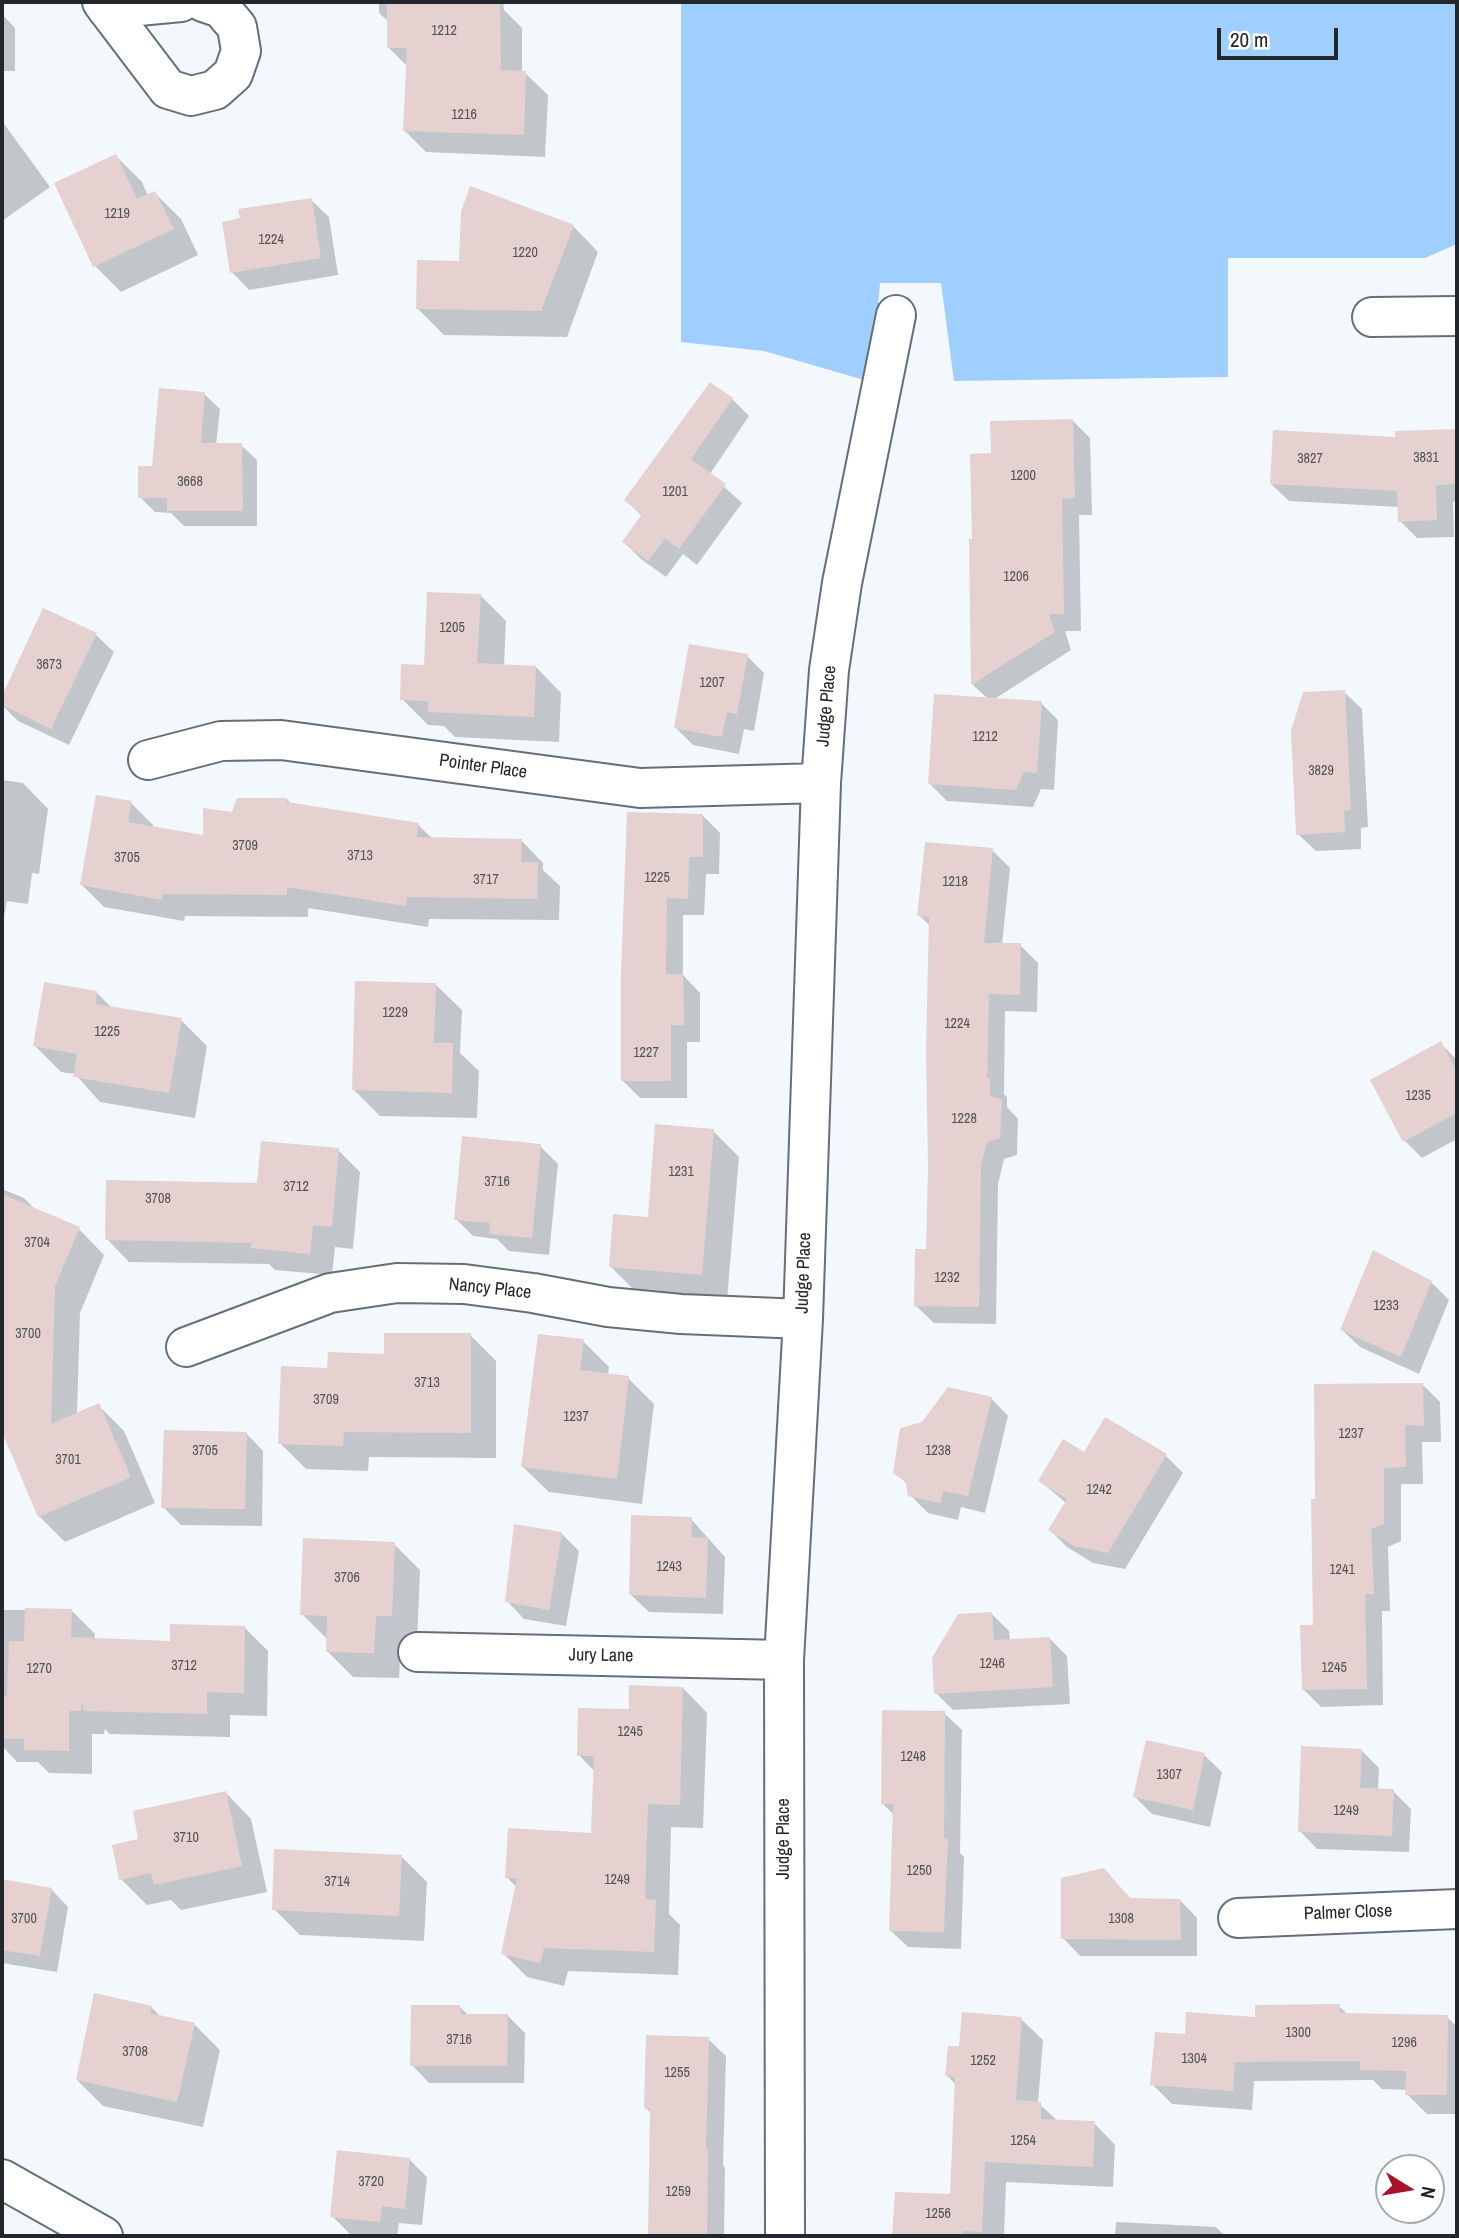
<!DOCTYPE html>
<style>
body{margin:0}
#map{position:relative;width:1459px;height:2238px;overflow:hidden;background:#f3f8fd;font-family:"Archivo Narrow",sans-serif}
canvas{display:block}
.frame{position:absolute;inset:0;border:4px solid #23272b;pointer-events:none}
.north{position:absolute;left:1375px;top:2154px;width:70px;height:70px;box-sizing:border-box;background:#fff;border:2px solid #a7a9aa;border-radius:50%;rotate:101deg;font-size:19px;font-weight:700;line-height:28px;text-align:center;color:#23272b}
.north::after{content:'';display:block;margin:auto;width:24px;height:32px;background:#a91229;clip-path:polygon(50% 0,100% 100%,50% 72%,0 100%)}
.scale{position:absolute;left:1217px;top:28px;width:121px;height:32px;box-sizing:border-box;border:4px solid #23272b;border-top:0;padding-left:9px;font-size:21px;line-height:24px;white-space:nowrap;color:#23272b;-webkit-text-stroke:5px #fff;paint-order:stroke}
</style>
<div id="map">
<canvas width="1459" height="2238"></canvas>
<div class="frame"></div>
<div class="north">N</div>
<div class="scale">20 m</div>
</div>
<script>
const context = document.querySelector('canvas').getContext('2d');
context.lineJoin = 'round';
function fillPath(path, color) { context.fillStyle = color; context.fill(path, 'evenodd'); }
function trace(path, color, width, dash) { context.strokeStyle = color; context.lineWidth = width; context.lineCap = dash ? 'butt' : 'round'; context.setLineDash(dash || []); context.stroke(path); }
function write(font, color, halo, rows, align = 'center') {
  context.font = font + ' "Archivo Narrow",sans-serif'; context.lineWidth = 5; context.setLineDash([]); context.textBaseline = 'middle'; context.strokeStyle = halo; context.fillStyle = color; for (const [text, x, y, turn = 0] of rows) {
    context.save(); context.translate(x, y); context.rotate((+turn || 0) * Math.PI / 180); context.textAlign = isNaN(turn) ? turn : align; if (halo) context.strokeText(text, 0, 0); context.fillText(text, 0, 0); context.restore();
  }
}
fillPath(new Path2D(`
 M 681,2 L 1457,2 L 1457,244 L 1425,258 L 1228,258 L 1228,377 L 954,381 L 941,283 L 880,283 L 871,382 L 764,351 L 681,342 Z`), '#9ecffe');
fillPath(new Path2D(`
 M 379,2 L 503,2 L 504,10 L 522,28 L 522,73 L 525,73 L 548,95 L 545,157 L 426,152 L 404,130 L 407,66 L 389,48 L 389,22 L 379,13 Z
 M 2,14 L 15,28 L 15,71 L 2,71 Z
 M 2,121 L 50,187 L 2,221 Z
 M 116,156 L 142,182 L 148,196 L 155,193 L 181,219 L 198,255 L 121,292 L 95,266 L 56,184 Z
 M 311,200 L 329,217 L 338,275 L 249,290 L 232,272 Z
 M 573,226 L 598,252 L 567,337 L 444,335 L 418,309 L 461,262 Z
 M 204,394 L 220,409 L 216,445 L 241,445 L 257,460 L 257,526 L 184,526 L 171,513 L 155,512 L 140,497 L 154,468 Z
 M 732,399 L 749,416 L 710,474 L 742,503 L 697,565 L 683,554 L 666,577 L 641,559 L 624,542 L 642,516 L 626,500 Z
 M 1073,421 L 1090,438 L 1092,515 L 1079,515 L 1081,631 L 1065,631 L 1071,650 L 993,700 L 1041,703 L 1058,720 L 1054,790 L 1041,789 L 1033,807 L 947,801 L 930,784 L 988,699 L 973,685 L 970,541 L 974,541 L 993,455 Z
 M 1457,430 L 1457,501 L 1453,502 L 1454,537 L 1417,538 L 1400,521 L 1399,507 L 1289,501 L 1271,484 L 1397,439 L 1396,433 Z
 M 480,595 L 506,621 L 504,666 L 536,667 L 561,693 L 559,742 L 455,737 L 444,726 L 428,725 L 402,699 Z
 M 44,610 L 96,635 L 114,652 L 69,745 L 18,721 L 2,705 L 2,700 Z
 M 747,656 L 764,673 L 754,731 L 744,729 L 739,754 L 693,745 L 676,728 Z
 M 1344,692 L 1362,709 L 1368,827 L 1361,828 L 1361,849 L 1316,851 L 1298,834 Z
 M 2,780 L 23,783 L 48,809 L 39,874 L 32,873 L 28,904 L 7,901 L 4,917 L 2,917 Z
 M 287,799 L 291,804 L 418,825 L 433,839 L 521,840 L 543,863 L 543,870 L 560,886 L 559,920 L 429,919 L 428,927 L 308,908 L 308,917 L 185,916 L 184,921 L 104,907 L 82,885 L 131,803 L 153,825 L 153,828 L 205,837 L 234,814 Z
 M 703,816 L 720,833 L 719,874 L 706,874 L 704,915 L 683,915 L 683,975 L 700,993 L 700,1042 L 687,1042 L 687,1098 L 640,1098 L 623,1081 L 623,973 Z
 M 992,850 L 1010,868 L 1002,945 L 1020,945 L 1038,963 L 1037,1012 L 1005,1011 L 1004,1094 L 1007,1097 L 1007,1107 L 1018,1119 L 1017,1155 L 1004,1159 L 998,1184 L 996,1324 L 934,1323 L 916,1306 L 928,1251 L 931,927 L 919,915 Z
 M 436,985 L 462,1010 L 460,1053 L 479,1071 L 477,1118 L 380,1116 L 354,1090 Z
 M 97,993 L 112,1008 L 181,1020 L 207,1046 L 195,1118 L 100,1102 L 75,1074 L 61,1072 L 35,1046 Z
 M 1440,1043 L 1457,1060 L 1457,1139 L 1422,1158 L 1405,1141 Z
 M 713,1131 L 739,1157 L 727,1300 L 636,1292 L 610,1266 L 649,1219 Z
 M 540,1146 L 558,1164 L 549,1255 L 509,1251 L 497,1239 L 473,1236 L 456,1219 Z
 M 338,1150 L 360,1172 L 353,1249 L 335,1247 L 332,1275 L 275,1270 L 269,1264 L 129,1262 L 107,1239 L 259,1185 Z
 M 2,1189 L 24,1198 L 37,1211 L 79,1229 L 104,1255 L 80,1313 L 77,1414 L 98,1405 L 124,1431 L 155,1503 L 65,1542 L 39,1516 L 2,1428 Z
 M 1431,1282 L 1449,1300 L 1419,1374 L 1360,1347 L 1342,1330 Z
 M 470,1335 L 496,1361 L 496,1458 L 369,1457 L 368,1471 L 306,1469 L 280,1443 L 328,1369 Z
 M 583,1341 L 609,1367 L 608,1375 L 628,1378 L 654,1404 L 642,1504 L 549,1492 L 523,1467 Z
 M 1423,1385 L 1440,1402 L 1441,1442 L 1422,1442 L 1423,1484 L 1401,1484 L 1401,1541 L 1388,1547 L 1390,1611 L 1382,1611 L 1383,1705 L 1321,1707 L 1303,1689 L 1315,1627 L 1317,1501 Z
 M 991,1398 L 1008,1416 L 985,1513 L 961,1507 L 958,1520 L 928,1513 L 910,1495 L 909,1486 L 895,1472 Z
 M 246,1433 L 263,1451 L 262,1526 L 181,1525 L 163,1507 Z
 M 1085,1455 L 1166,1456 L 1183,1473 L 1125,1569 L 1093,1563 L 1067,1547 L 1050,1530 L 1066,1503 L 1040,1481 Z
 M 691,1519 L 725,1557 L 723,1614 L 649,1612 L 631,1595 Z
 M 562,1534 L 579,1551 L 566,1626 L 524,1619 L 507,1601 Z
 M 394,1544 L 420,1570 L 417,1642 L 401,1641 L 399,1678 L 353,1677 L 327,1651 L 328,1640 L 302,1614 Z
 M 2,1610 L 71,1610 L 95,1634 L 94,1640 L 172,1642 L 244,1627 L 268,1651 L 267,1716 L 230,1715 L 230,1737 L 109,1734 L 105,1729 L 104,1734 L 92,1734 L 92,1774 L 49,1773 L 38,1762 L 17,1762 L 2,1746 Z
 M 992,1614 L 1009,1631 L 1010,1641 L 1050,1639 L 1067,1656 L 1070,1704 L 953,1710 L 936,1693 Z
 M 683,1688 L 707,1713 L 703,1828 L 671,1827 L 669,1914 L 680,1925 L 678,1975 L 568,1971 L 564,1986 L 527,1977 L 503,1953 L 517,1888 L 507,1877 L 593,1835 L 595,1772 L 579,1755 L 630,1711 Z
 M 944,1713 L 962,1730 L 960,1853 L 964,1857 L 961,1949 L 908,1947 L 890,1930 L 894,1815 L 882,1803 Z
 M 1362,1751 L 1379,1768 L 1378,1790 L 1393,1791 L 1411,1809 L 1409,1852 L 1317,1849 L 1300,1831 Z
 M 1204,1755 L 1222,1772 L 1210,1827 L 1152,1814 L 1135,1797 Z
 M 226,1793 L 251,1819 L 267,1892 L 181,1910 L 171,1900 L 147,1905 L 121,1879 L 140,1840 Z
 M 401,1856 L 427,1882 L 424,1941 L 300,1935 L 274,1909 Z
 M 2,1881 L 51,1889 L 68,1907 L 57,1972 L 2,1963 Z
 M 1132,1900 L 1180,1900 L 1197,1918 L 1197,1956 L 1080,1956 L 1063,1938 Z
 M 1339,2006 L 1348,2015 L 1447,2017 L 1457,2027 L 1457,2114 L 1427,2114 L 1407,2094 L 1407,2090 L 1382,2089 L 1373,2080 L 1254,2081 L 1252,2110 L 1172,2104 L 1152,2084 L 1186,2036 L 1257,2018 Z
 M 151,2007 L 161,2017 L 194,2024 L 220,2050 L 203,2127 L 103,2106 L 77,2080 Z
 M 460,2007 L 468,2015 L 507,2015 L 525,2033 L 524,2083 L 429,2083 L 412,2065 Z
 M 1021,2019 L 1043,2040 L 1038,2103 L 1059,2122 L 1094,2123 L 1115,2145 L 1113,2187 L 1006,2182 L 1004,2236 L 894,2236 L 896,2194 L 951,2196 L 956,2085 L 947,2075 L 961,2048 Z
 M 708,2039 L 726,2056 L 723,2165 L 725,2168 L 724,2236 L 650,2236 L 651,2113 L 646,2108 Z
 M 409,2159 L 427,2177 L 422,2225 L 399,2223 L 397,2236 L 376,2236 L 350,2234 L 332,2216 Z
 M 1116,2222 L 1216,2227 L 1225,2236 L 1115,2236 Z`), '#0003');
fillPath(new Path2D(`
 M 387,2 L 500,4 L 501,70 L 526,71 L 524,135 L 403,131 L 407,48 L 387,48 Z
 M 116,154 L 137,199 L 155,191 L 174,229 L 93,267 L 54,183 Z
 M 470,186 L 574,225 L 541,311 L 416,309 L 417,260 L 459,261 L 461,212 Z
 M 312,198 L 321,258 L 230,273 L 222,222 L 240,218 L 238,209 Z
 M 710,382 L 733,398 L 691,459 L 726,484 L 679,549 L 665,538 L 648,561 L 622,542 L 642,514 L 624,500 Z
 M 159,388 L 205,392 L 201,443 L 242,443 L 243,511 L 167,511 L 167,498 L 138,498 L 138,466 L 152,466 Z
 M 1073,419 L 1075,498 L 1062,499 L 1064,614 L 1049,614 L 1055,632 L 971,685 L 969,539 L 972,539 L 970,454 L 991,453 L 990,421 Z
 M 1457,429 L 1457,484 L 1436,485 L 1437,520 L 1398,522 L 1397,491 L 1270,484 L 1273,430 L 1395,437 L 1395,431 Z
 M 427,592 L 481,594 L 477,663 L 536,666 L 534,717 L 428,712 L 428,701 L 400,700 L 401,664 L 424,665 Z
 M 43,608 L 97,633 L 51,729 L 2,705 L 2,696 Z
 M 689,644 L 748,654 L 737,714 L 727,712 L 722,737 L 674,728 Z
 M 1345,690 L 1351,810 L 1344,811 L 1345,832 L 1296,835 L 1291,731 L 1303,692 Z
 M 934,694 L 1042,701 L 1037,773 L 1024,772 L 1016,790 L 928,784 Z
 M 96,795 L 132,801 L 128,822 L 203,835 L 203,808 L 232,812 L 237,798 L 287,798 L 287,802 L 419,823 L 417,837 L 522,839 L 521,862 L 538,862 L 537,899 L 407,897 L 406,906 L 287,887 L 287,895 L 163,894 L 162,900 L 80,885 Z
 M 627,812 L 703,814 L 703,857 L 689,857 L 688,899 L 667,898 L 666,974 L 683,974 L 684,1025 L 671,1025 L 671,1081 L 621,1081 L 621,973 Z
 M 925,842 L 993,848 L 984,943 L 1021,943 L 1020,995 L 989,994 L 987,1078 L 990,1078 L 990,1096 L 1002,1100 L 1000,1138 L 987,1142 L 981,1165 L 979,1307 L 914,1306 L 915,1249 L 926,1249 L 928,1169 L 926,1049 L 929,917 L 917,916 Z
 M 355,981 L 436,983 L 434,1043 L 453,1043 L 452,1093 L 352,1090 Z
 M 44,982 L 97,991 L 96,1004 L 182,1018 L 169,1093 L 73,1077 L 77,1054 L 33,1046 Z
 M 1441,1041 L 1457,1072 L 1457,1113 L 1403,1142 L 1370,1080 Z
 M 655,1124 L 714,1129 L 702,1275 L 609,1267 L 613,1214 L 648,1217 Z
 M 462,1136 L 541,1144 L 532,1238 L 489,1234 L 490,1223 L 454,1220 Z
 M 261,1141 L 339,1148 L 332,1227 L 313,1225 L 310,1254 L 251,1248 L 251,1243 L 105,1240 L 106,1180 L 257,1183 Z
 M 2,1194 L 80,1227 L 55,1286 L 51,1424 L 99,1403 L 131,1477 L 38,1517 L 2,1432 Z
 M 1373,1250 L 1432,1281 L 1401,1357 L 1340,1330 Z
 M 384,1333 L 471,1333 L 471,1433 L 344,1432 L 343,1446 L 278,1444 L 281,1366 L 327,1368 L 328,1352 L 384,1354 Z
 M 538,1334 L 584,1339 L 580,1370 L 629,1376 L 617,1479 L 521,1467 Z
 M 1423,1383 L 1424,1426 L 1405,1425 L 1406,1467 L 1384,1468 L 1384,1524 L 1371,1529 L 1374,1594 L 1365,1594 L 1367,1689 L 1302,1690 L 1300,1625 L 1313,1625 L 1311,1499 L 1315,1499 L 1314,1384 Z
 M 948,1387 L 992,1397 L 968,1496 L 943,1491 L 940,1503 L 908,1496 L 906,1482 L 893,1473 L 900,1428 L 922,1422 Z
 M 1105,1417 L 1167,1454 L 1108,1553 L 1074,1546 L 1048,1530 L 1067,1499 L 1038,1481 L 1063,1439 L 1084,1452 Z
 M 164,1430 L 247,1432 L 245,1509 L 161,1508 Z
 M 631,1515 L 692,1517 L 691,1537 L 708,1538 L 706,1598 L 629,1595 Z
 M 514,1524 L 562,1532 L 549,1610 L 505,1602 Z
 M 303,1538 L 395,1542 L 392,1616 L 376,1616 L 374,1653 L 326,1652 L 327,1616 L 300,1615 Z
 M 25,1608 L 72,1609 L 71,1637 L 170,1641 L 170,1624 L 245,1626 L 244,1693 L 207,1692 L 207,1714 L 84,1711 L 82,1702 L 81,1711 L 69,1711 L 69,1751 L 24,1750 L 24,1739 L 2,1739 L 2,1696 L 7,1696 L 9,1641 L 24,1641 Z
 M 992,1612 L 994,1640 L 1050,1637 L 1053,1687 L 934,1694 L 932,1658 L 958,1614 Z
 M 629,1685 L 683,1687 L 680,1805 L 648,1804 L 645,1899 L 656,1900 L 654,1952 L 544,1948 L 540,1963 L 501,1954 L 517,1878 L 505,1878 L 508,1828 L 591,1833 L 594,1756 L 577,1756 L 578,1708 L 629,1709 Z
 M 882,1710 L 945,1711 L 944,1838 L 948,1838 L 944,1932 L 889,1931 L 893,1804 L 881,1804 Z
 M 1146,1740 L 1205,1753 L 1193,1810 L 1133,1797 Z
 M 1301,1746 L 1362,1749 L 1360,1788 L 1394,1789 L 1392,1836 L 1298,1832 Z
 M 226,1791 L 242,1866 L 154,1885 L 151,1873 L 119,1880 L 112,1845 L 138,1839 L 133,1811 Z
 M 274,1849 L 402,1855 L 399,1916 L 272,1910 Z
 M 1104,1868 L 1130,1898 L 1180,1899 L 1181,1940 L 1061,1939 L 1061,1878 Z
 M 2,1879 L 52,1888 L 40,1956 L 2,1950 Z
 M 94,1993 L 152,2006 L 150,2013 L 195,2023 L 177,2102 L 76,2080 Z
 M 1340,2004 L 1340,2013 L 1448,2015 L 1447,2095 L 1405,2095 L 1406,2071 L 1360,2070 L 1360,2061 L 1235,2062 L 1233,2091 L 1150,2085 L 1155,2032 L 1185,2034 L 1186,2012 L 1255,2017 L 1255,2005 Z
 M 411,2005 L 460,2005 L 461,2014 L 508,2014 L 507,2066 L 410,2066 Z
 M 962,2012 L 1022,2017 L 1016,2100 L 1041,2102 L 1041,2119 L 1095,2121 L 1093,2167 L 985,2162 L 982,2232 L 963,2231 L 963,2236 L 892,2236 L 895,2192 L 950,2194 L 955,2077 L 945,2076 L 948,2046 L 959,2046 Z
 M 646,2035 L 709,2037 L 706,2149 L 708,2149 L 707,2236 L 648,2236 L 650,2109 L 644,2108 Z
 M 337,2150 L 410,2158 L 405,2209 L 382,2206 L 380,2222 L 330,2217 Z`), '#e4d1d0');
const street = new Path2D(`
 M 102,2 L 168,89 L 191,96 L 215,90 L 233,74 L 241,51 L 237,27 L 221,8 L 203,2
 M 107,9 L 181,2
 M 1372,317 L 1457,316
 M 148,760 L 221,741 L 281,740 L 640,788 L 821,783
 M 186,1347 L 330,1293 L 397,1283 L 464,1284 L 533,1293 L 608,1307 L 681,1314 L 803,1319
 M 418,1652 L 784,1660
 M 1238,1918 L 1457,1909
 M 785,2236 L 784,1660 L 803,1319 L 821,783 L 829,670 L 842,583 L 896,315`);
const secondary = new Path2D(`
 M 2,2179 L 103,2236`);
trace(street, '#656f79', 42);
trace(secondary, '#656f79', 42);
trace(street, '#fff', 38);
trace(secondary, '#fff', 38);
write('14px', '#535254', null, [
 ["1212",444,31],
 ["1216",464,115],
 ["1219",117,214],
 ["1224",271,240],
 ["1220",525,253],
 ["3831",1426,458],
 ["3827",1310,459],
 ["1200",1023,476],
 ["3668",190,482],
 ["1201",675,492],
 ["1206",1016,577],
 ["1205",452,628],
 ["3673",49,665],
 ["1207",712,683],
 ["1212",985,737],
 ["3829",1321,771],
 ["3709",245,846],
 ["3713",360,856],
 ["3705",127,858],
 ["1225",657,878],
 ["3717",486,880],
 ["1218",955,882],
 ["1229",395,1013],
 ["1224",957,1024],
 ["1225",107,1032],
 ["1227",646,1053],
 ["1235",1418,1096],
 ["1228",964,1119],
 ["1231",681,1172],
 ["3716",497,1182],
 ["3712",296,1187],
 ["3708",158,1199],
 ["3704",37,1243],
 ["1232",947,1278],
 ["1233",1386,1306],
 ["3700",28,1334],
 ["3713",427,1383],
 ["3709",326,1400],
 ["1237",576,1417],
 ["1237",1351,1434],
 ["3705",205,1451],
 ["1238",938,1451],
 ["3701",68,1460],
 ["1242",1099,1490],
 ["1243",669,1567],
 ["1241",1342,1570],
 ["3706",347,1578],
 ["1246",992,1664],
 ["3712",184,1666],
 ["1245",1334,1668],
 ["1270",39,1669],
 ["1245",630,1732],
 ["1248",913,1757],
 ["1307",1169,1775],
 ["1249",1346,1811],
 ["3710",186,1838],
 ["1250",919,1871],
 ["1249",617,1880],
 ["3714",337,1882],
 ["3700",24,1919],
 ["1308",1121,1919],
 ["1300",1298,2033],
 ["3716",459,2040],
 ["1296",1404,2043],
 ["3708",135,2052],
 ["1304",1194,2059],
 ["1252",983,2061],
 ["1255",677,2073],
 ["1254",1023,2141],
 ["3720",371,2182],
 ["1259",678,2192],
 ["1256",938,2214]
]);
write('18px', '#23272b', '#fff', [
 ["Judge Place",827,706,-85],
 ["Pointer Place",483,767,8],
 ["Judge Place",804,1273,-88],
 ["Nancy Place",490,1289,6],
 ["Jury Lane",601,1656,1],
 ["Judge Place",784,1839,-90],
 ["Palmer Close",1348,1913,-2]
]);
</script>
